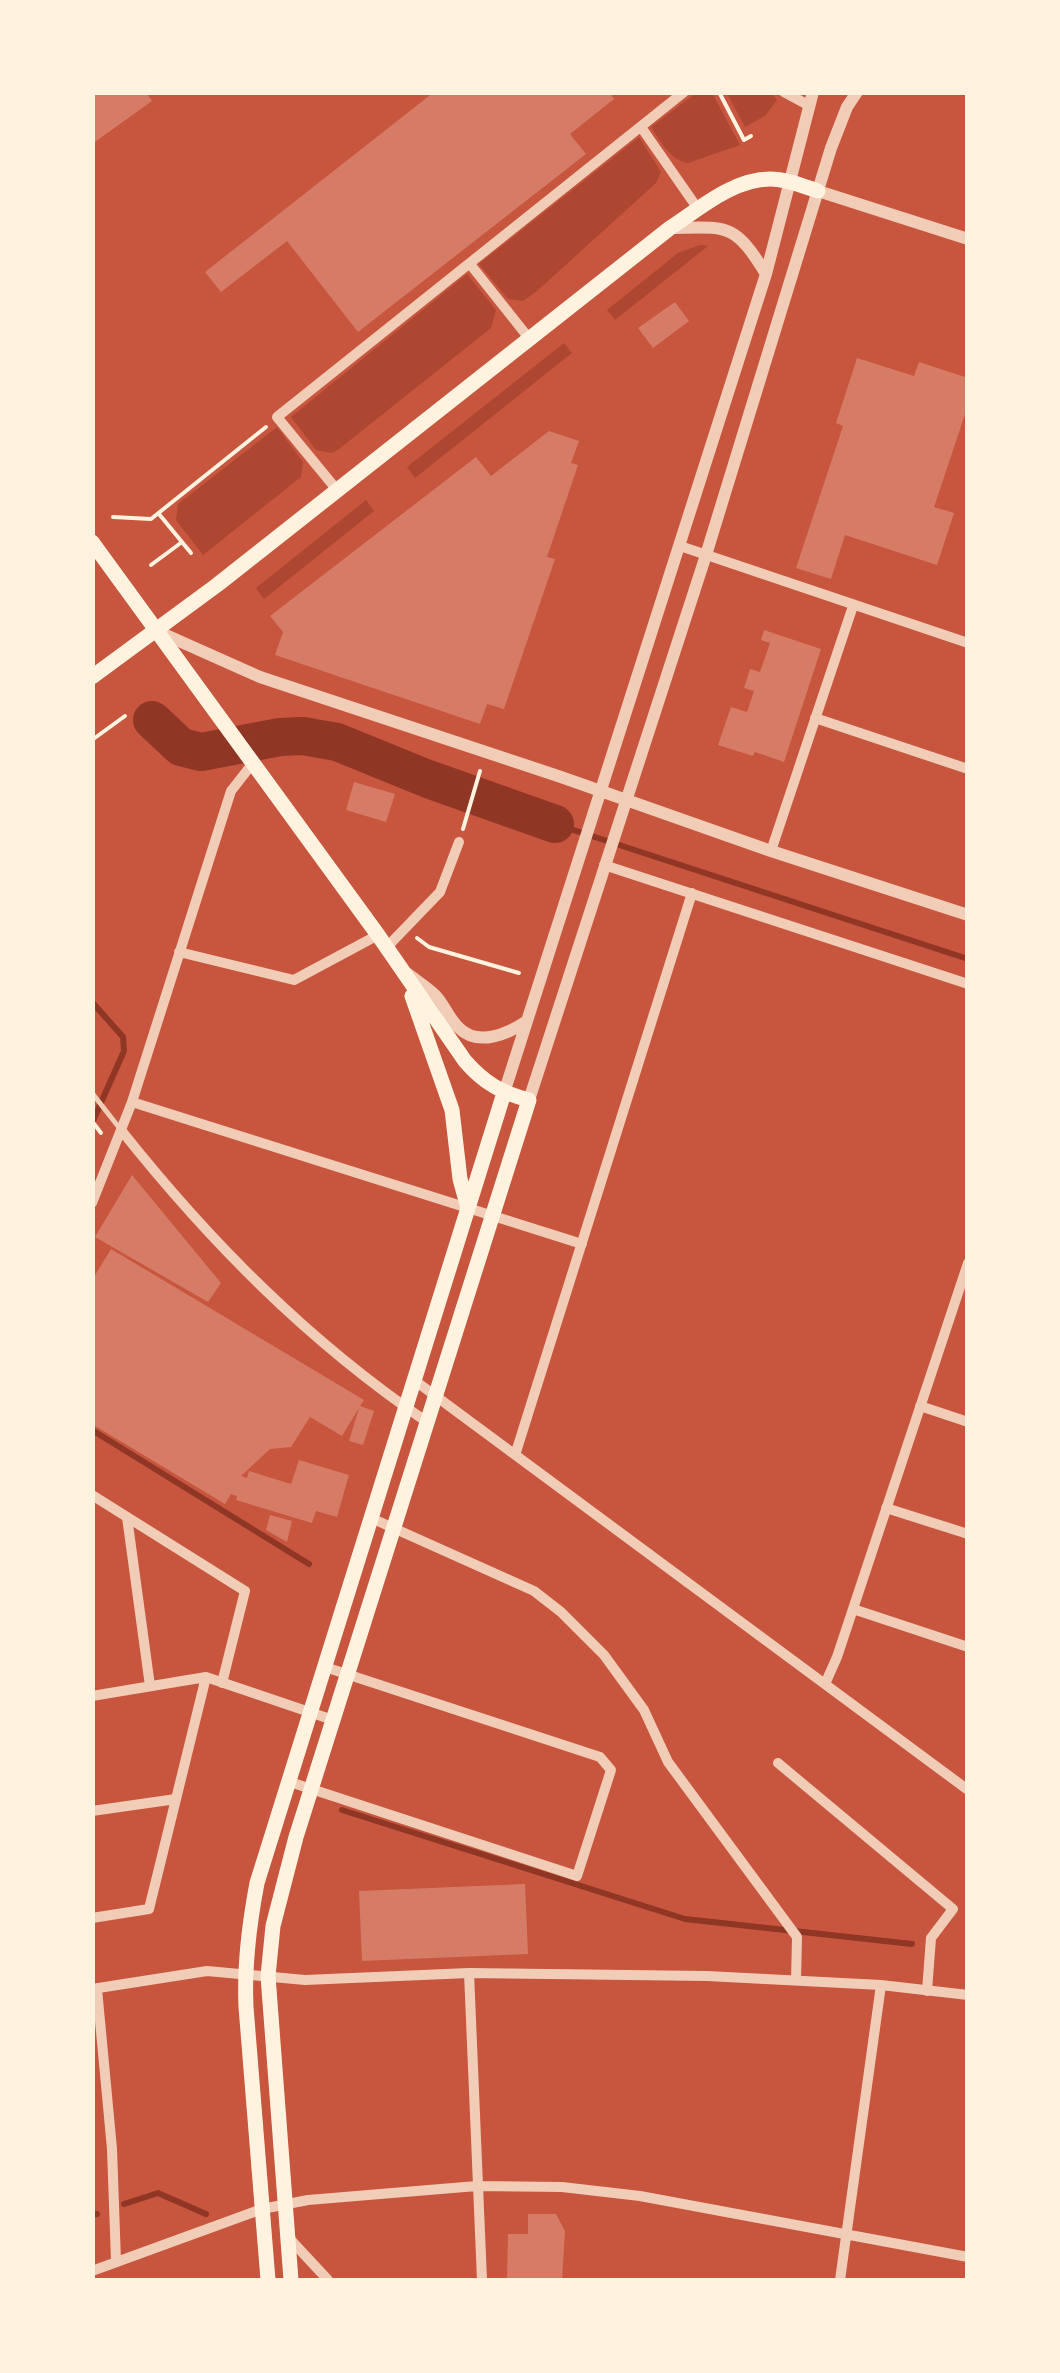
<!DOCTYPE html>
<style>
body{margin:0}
#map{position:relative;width:1060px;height:2373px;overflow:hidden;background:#c8553d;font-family:"Sofia Sans Condensed",sans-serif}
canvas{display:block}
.frame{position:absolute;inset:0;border:95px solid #fff3e0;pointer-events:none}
</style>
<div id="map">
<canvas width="1060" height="2373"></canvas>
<div class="frame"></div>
</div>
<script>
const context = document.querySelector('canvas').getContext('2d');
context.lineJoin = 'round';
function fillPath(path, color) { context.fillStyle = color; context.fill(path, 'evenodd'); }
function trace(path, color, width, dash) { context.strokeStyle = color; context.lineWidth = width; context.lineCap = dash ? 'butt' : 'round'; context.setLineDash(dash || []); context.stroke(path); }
fillPath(new Path2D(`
 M 696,93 L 712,93 L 740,145 L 688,163 C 670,160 661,142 651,127 Z
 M 727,93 L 771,93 L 777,100 L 765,116 L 745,127 Z
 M 639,137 L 661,172 L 656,183 L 537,291 L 523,301 L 508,299 L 479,264 Z
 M 700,245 L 708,246 L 615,320 L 607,310 L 678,253 Z
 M 467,274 L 496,310 L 491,328 L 339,449 L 332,453 L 316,450 L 291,417 Z
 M 564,343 L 572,353 L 415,478 L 407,467 Z
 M 277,427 L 303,462 L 301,477 L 203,555 L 176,520 L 178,504 Z
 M 366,500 L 374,511 L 264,599 L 256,588 Z`), '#ae4732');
trace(new Path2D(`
 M 555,824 L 968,959
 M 92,1002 L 123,1037 L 124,1051 L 92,1123
 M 92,1430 L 309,1564
 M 342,1810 L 685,1919 L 912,1944
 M 124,2204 L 158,2193 L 206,2214
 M 92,2215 L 97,2214`), '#8f3625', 6);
trace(new Path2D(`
 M 152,720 L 181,747 L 201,752 L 280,737 L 303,736 L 337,742 L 428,779 L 555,824`), '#8f3625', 38);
fillPath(new Path2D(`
 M 92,92 L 146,92 L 152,101 L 92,144 Z
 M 434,92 L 609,92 L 614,99 L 570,134 L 586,154 L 358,332 L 287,241 L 221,292 L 205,272 Z
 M 675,302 L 689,321 L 653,348 L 638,328 Z
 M 857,358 L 914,376 L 919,362 L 968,378 L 968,405 L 934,507 L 954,513 L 937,565 L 845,535 L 831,579 L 796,568 L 843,426 L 836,423 Z
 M 549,431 L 579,441 L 571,463 L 578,465 L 547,557 L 555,559 L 504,709 L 487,704 L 480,724 L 275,655 L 283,632 L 270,616 L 476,457 L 491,476 Z
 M 764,630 L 821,649 L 784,762 L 755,752 L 753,756 L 718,745 L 731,707 L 747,712 L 754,691 L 744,688 L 750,669 L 760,672 L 770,643 L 761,640 Z
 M 354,782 L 395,794 L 386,822 L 346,810 Z
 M 132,1175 L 221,1283 L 208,1302 L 95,1237 Z
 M 111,1249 L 364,1400 L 360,1406 L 374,1411 L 363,1445 L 349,1441 L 359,1408 L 342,1436 L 310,1417 L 291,1447 L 270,1449 L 241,1476 L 247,1478 L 249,1471 L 291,1484 L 299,1460 L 349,1475 L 337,1517 L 316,1511 L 312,1523 L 236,1500 L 237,1496 L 231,1494 L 225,1504 L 92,1424 L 92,1280 Z
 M 270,1515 L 292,1521 L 287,1542 L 266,1530 Z
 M 525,1884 L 528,1954 L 362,1961 L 359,1891 Z
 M 528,2214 L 556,2214 L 565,2231 L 562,2280 L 507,2280 L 508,2234 L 528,2234 Z`), '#d67c66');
trace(new Path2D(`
 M 719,92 L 744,140 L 751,136
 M 159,514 L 191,553
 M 113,517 L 151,519 L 266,427
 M 151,565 L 182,542
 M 92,740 L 125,716
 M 463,829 L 480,771
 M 417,938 L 429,947 L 519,973
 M 92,1121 L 101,1133`), '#fff3e0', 4);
trace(new Path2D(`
 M 92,1093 L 121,1130`), '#f1ccb7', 5);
trace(new Path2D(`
 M 784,92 L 810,106
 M 641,127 L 698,209
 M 470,264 L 528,337
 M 337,490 L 277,417 L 684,92
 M 680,546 L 968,643
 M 815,718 L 968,769
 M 771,851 L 853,606
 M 604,865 L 968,984
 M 387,947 L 440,892 L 459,842
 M 179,952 L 294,980 L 378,935
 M 132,1102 L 582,1244
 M 121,1130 C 210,1242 308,1341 427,1422
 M 92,1203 L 132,1102 L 231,791 L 253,763
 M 414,1380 L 968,1790
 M 920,1406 L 968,1422
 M 516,1452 L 692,893
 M 92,1495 L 245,1591 L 222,1683
 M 886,1508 L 968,1534
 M 127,1517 L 150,1686
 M 371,1518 L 534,1591 L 561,1612 L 604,1655 L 644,1710 L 668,1762 L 797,1937 L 796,1980
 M 853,1609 L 968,1647
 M 825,1684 L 837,1657 L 968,1263
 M 92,1696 L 206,1677 L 333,1720
 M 778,1763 L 953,1909 L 931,1938 L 927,1991
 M 290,1782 L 577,1876 L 611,1770 L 600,1757 L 325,1667
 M 92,1811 L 176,1799
 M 92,1918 L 149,1909 L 206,1677
 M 469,1973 L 482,2280
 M 92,1989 L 207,1971 L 305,1980 L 469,1973 L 707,1976 L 881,1985 L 968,1995
 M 97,1989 L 112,2149 L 116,2261
 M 288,2237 L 328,2280
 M 92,2271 L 262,2209 L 308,2200 L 477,2186 L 562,2187 L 640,2196 L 968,2257
 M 840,2280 L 881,1985`), '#f1ccb7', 10);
trace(new Path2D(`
 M 818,191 L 968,239
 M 670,228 C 728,227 734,222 766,274
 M 159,632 L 260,677 L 561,777 L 771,851 L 968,915
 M 408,974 C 417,981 427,987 435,995 C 444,1004 449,1019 459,1028 C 478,1047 508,1034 527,1021
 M 504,1093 L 766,274 L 813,92
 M 529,1100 L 706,555 L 831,148 L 847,107 L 857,92`), '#f1ccb7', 12);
trace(new Path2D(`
 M 92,542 L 378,935 L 465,1061 C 484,1083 502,1093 529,1100 L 296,1837 L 273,1926 L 268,1976 L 291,2280
 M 92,677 L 217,585 L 670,228 C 699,209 733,179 770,179 C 786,179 803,186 818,191
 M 412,996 L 452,1110 L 460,1179 L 468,1208
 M 268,2280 L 246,2007 C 244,1965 249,1925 257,1883 L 504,1093`), '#fff3e0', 15);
</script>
